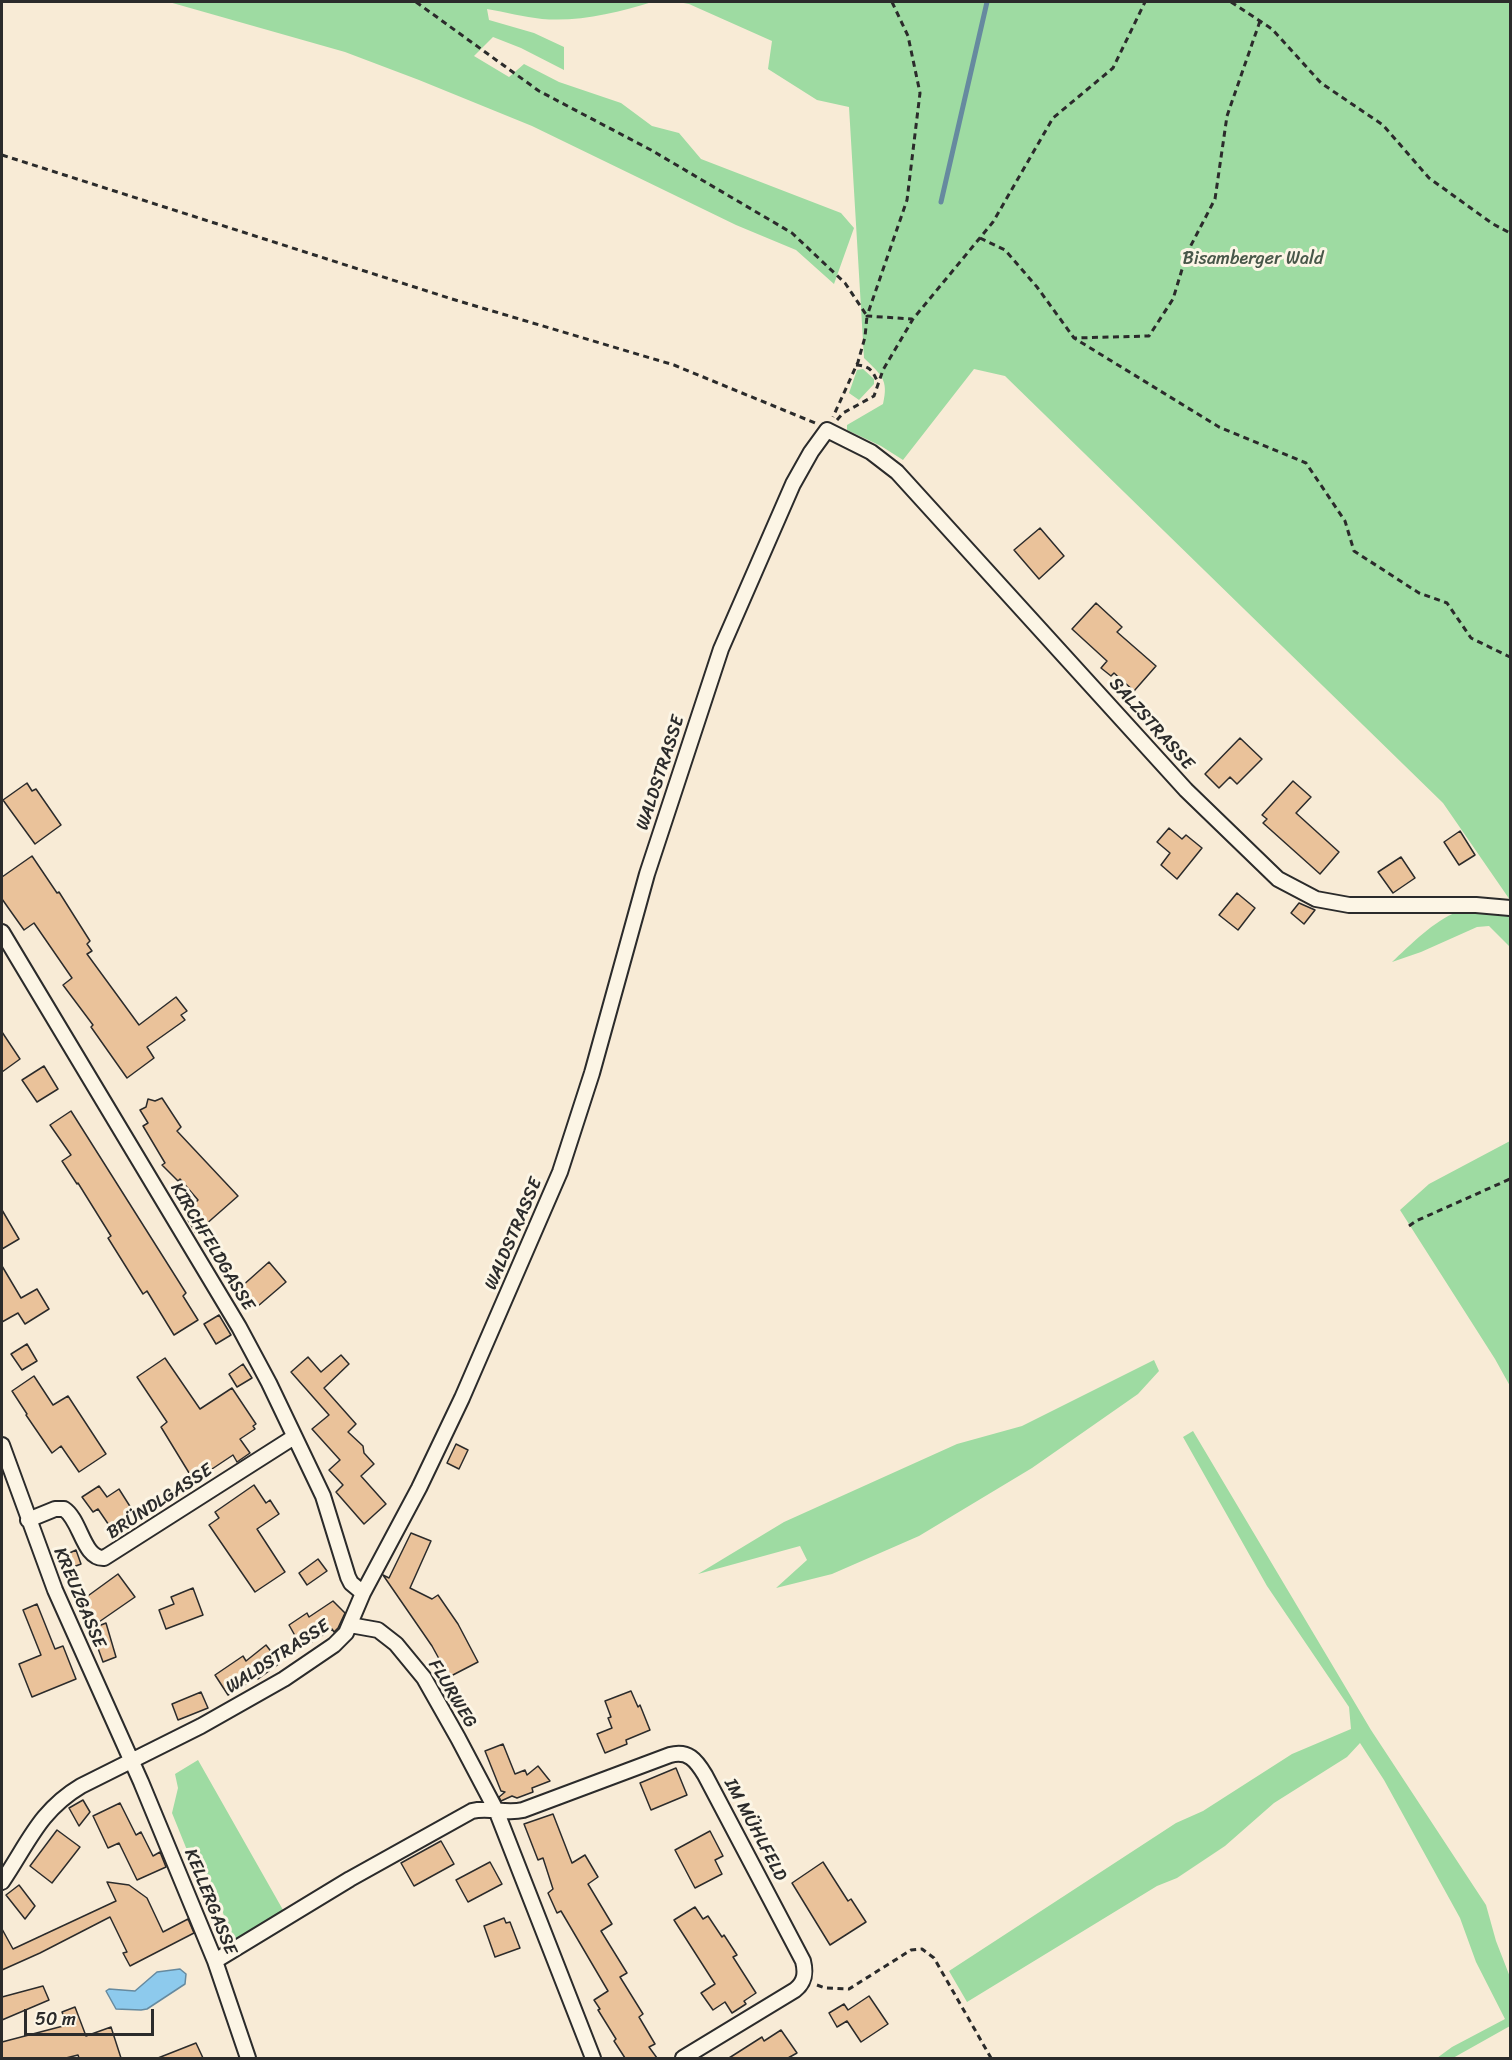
<!DOCTYPE html>
<meta charset="utf-8">
<style>
body{margin:0}
#map{position:relative;width:1512px;height:2060px;overflow:hidden;background:#f8ebd6;font-family:Sriracha,sans-serif}
canvas{display:block}
.frame{position:absolute;inset:0;border:3px solid #2b2b2b;pointer-events:none}
.scale{position:absolute;left:24px;top:2009px;width:130px;height:27px;box-sizing:border-box;border:3px solid #2b2b2b;border-top:0;padding-left:8px;font-size:18px;line-height:21px;white-space:nowrap;color:#2b2b2b;-webkit-text-stroke:4px #fcf5e5;paint-order:stroke}
</style>
<div id="map">
<canvas width="1512" height="2060"></canvas>
<div class="frame"></div>
<div class="scale">50 m</div>
</div>
<script>
const context = document.querySelector('canvas').getContext('2d');
context.lineJoin = 'round';
function fillPath(path, color) { context.fillStyle = color; context.fill(path, 'evenodd'); }
function trace(path, color, width, dash) { context.strokeStyle = color; context.lineWidth = width; context.lineCap = dash ? 'butt' : 'round'; context.setLineDash(dash || []); context.stroke(path); }
function write(font, color, halo, rows, align = 'center') {
  context.font = font + ' Sriracha,sans-serif'; context.lineWidth = 6; context.setLineDash([]); context.textBaseline = 'middle'; context.strokeStyle = halo; context.fillStyle = color; for (const [text, x, y, turn = 0] of rows) {
    context.save(); context.translate(x, y); context.rotate((+turn || 0) * Math.PI / 180); context.textAlign = isNaN(turn) ? turn : align; if (halo) context.strokeText(text, 0, 0); context.fillText(text, 0, 0); context.restore();
  }
}
fillPath(new Path2D(`
 M 169,2 L 652,2 C 617,13 579,22 542,19 C 524,17 505,12 487,9 L 489,20 L 534,33 L 564,47 L 564,70 L 521,48 L 493,37 L 474,56 L 509,77 L 524,64 L 559,82 L 621,103 L 652,126 L 679,133 L 701,159 L 841,213 L 854,228 L 834,284 L 796,250 L 736,225 L 532,126 L 419,80 L 345,52 Z
 M 678,2 L 1510,2 L 1510,900 L 1443,803 L 1005,376 L 974,369 L 903,460 L 881,446 L 847,430 L 847,425 L 883,404 C 889,379 881,375 864,358 L 849,107 L 817,100 L 768,69 L 772,41 L 689,4 Z
 M 863,369 L 874,379 L 874,384 L 859,400 L 849,393 L 857,370 Z
 M 1491,911 L 1510,913 L 1510,947 L 1489,926 L 1477,927 L 1421,952 L 1392,962 C 1409,946 1435,920 1457,912 C 1467,909 1481,911 1491,911 Z
 M 1510,1141 L 1510,1386 L 1495,1359 L 1400,1210 L 1429,1184 Z
 M 1154,1360 L 1159,1371 L 1138,1394 L 1032,1468 L 919,1536 L 832,1574 L 776,1588 L 807,1560 L 800,1546 L 698,1574 L 784,1522 L 957,1444 L 1022,1426 Z
 M 1193,1431 L 1371,1730 L 1486,1905 L 1496,1941 L 1510,1977 L 1510,2026 L 1453,2058 L 1437,2058 L 1452,2047 L 1505,2019 L 1476,1962 L 1460,1918 L 1384,1780 L 1360,1743 L 1347,1757 L 1274,1803 L 1225,1846 L 1177,1878 L 1157,1886 L 967,2002 L 949,1971 L 1176,1823 L 1203,1811 L 1292,1754 L 1351,1729 L 1349,1707 L 1267,1586 L 1183,1437 Z
 M 198,1760 L 287,1917 L 236,1948 L 212,1883 L 191,1860 L 172,1813 L 178,1788 L 175,1774 Z`), '#9edba2');
const water = new Path2D(`
 M 180,1969 L 186,1974 L 185,1984 L 147,2009 L 141,2010 L 116,2009 L 106,1991 L 109,1989 L 135,1991 L 157,1972 Z`);
fillPath(water, '#8dcaed');
trace(water, '#668a9f', 1.5);
trace(new Path2D(`
 M 941,202 L 987,2`), '#668a9f', 5);
const building = new Path2D(`
 M 1040,528 L 1064,556 L 1039,579 L 1014,550 Z
 M 1096,603 L 1122,627 L 1117,632 L 1156,666 L 1134,691 L 1114,673 L 1111,676 L 1101,668 L 1107,661 L 1072,629 Z
 M 1240,738 L 1262,759 L 1237,784 L 1230,777 L 1219,788 L 1205,774 Z
 M 1293,781 L 1311,797 L 1296,813 L 1339,852 L 1320,874 L 1263,823 L 1267,819 L 1262,815 Z
 M 27,783 L 32,791 L 36,789 L 61,825 L 35,844 L 3,800 Z
 M 1169,828 L 1182,839 L 1186,835 L 1202,848 L 1177,879 L 1161,865 L 1170,853 L 1157,842 Z
 M 1460,831 L 1475,855 L 1459,865 L 1444,842 Z
 M 32,856 L 57,893 L 59,892 L 90,941 L 87,944 L 92,951 L 87,954 L 139,1025 L 176,997 L 187,1011 L 181,1015 L 185,1020 L 147,1047 L 154,1058 L 127,1078 L 91,1027 L 93,1025 L 63,985 L 72,978 L 34,923 L 24,930 L 2,899 L 2,877 Z
 M 1401,857 L 1415,878 L 1393,893 L 1378,872 Z
 M 1237,893 L 1255,908 L 1238,930 L 1219,915 Z
 M 1299,903 L 1315,910 L 1304,924 L 1291,913 Z
 M 2,1032 L 20,1059 L 2,1072 Z
 M 44,1066 L 58,1089 L 37,1102 L 22,1080 Z
 M 162,1098 L 181,1127 L 177,1131 L 238,1196 L 196,1233 L 188,1220 L 199,1210 L 194,1204 L 198,1200 L 180,1179 L 178,1181 L 162,1165 L 165,1163 L 143,1126 L 148,1123 L 140,1110 L 146,1107 L 148,1099 L 155,1101 Z
 M 71,1111 L 186,1293 L 183,1296 L 198,1320 L 174,1335 L 147,1291 L 143,1294 L 108,1238 L 111,1236 L 78,1183 L 77,1184 L 62,1161 L 71,1155 L 50,1125 Z
 M 2,1210 L 19,1239 L 2,1249 Z
 M 269,1262 L 286,1282 L 258,1306 L 241,1287 Z
 M 2,1266 L 21,1298 L 37,1289 L 49,1309 L 25,1324 L 18,1313 L 2,1322 Z
 M 219,1315 L 231,1335 L 216,1344 L 204,1324 Z
 M 27,1344 L 37,1361 L 22,1370 L 11,1354 Z
 M 341,1355 L 349,1364 L 324,1388 L 356,1424 L 348,1432 L 363,1446 L 364,1453 L 374,1464 L 361,1476 L 386,1504 L 364,1524 L 336,1492 L 343,1485 L 329,1470 L 340,1460 L 312,1429 L 329,1415 L 291,1372 L 308,1357 L 321,1372 Z
 M 165,1358 L 200,1409 L 232,1388 L 256,1424 L 253,1426 L 255,1429 L 240,1439 L 250,1453 L 237,1462 L 233,1455 L 194,1481 L 161,1427 L 167,1422 L 137,1377 Z
 M 243,1364 L 252,1378 L 237,1387 L 229,1374 Z
 M 34,1376 L 53,1405 L 68,1396 L 106,1454 L 79,1472 L 61,1446 L 52,1453 L 26,1415 L 27,1414 L 12,1391 Z
 M 456,1444 L 468,1450 L 459,1469 L 447,1463 Z
 M 254,1485 L 266,1503 L 270,1500 L 279,1514 L 257,1529 L 285,1572 L 255,1592 L 209,1525 L 219,1518 L 215,1512 Z
 M 99,1486 L 107,1497 L 119,1489 L 138,1519 L 115,1534 L 98,1509 L 93,1512 L 82,1497 Z
 M 411,1533 L 431,1541 L 410,1588 L 432,1599 L 438,1595 L 458,1624 L 478,1662 L 449,1677 L 432,1646 L 383,1575 L 389,1578 Z
 M 76,1550 L 81,1564 L 68,1569 L 63,1556 Z
 M 318,1559 L 327,1571 L 307,1585 L 299,1573 Z
 M 118,1574 L 135,1597 L 96,1624 L 85,1598 Z
 M 193,1588 L 203,1615 L 166,1629 L 159,1610 L 174,1604 L 171,1597 Z
 M 333,1601 L 345,1613 L 338,1628 L 334,1632 L 332,1629 L 302,1648 L 289,1625 L 307,1613 L 309,1617 Z
 M 37,1604 L 55,1649 L 63,1646 L 76,1679 L 32,1697 L 19,1664 L 41,1655 L 23,1610 Z
 M 106,1623 L 116,1657 L 103,1662 L 91,1629 Z
 M 266,1645 L 280,1663 L 258,1679 L 257,1677 L 228,1695 L 215,1675 L 243,1656 L 246,1661 Z
 M 631,1691 L 638,1707 L 640,1705 L 650,1730 L 626,1740 L 627,1744 L 605,1753 L 597,1734 L 612,1728 L 608,1718 L 611,1717 L 605,1701 Z
 M 201,1692 L 208,1708 L 178,1720 L 172,1704 Z
 M 503,1744 L 515,1774 L 525,1770 L 527,1775 L 538,1766 L 550,1781 L 532,1788 L 533,1792 L 517,1798 L 512,1796 L 501,1801 L 499,1797 L 505,1792 L 501,1791 L 485,1751 Z
 M 676,1768 L 687,1795 L 651,1810 L 640,1783 Z
 M 83,1800 L 90,1812 L 79,1826 L 69,1808 Z
 M 120,1803 L 136,1835 L 141,1832 L 153,1856 L 160,1852 L 166,1867 L 137,1880 L 119,1843 L 108,1848 L 93,1816 Z
 M 553,1814 L 572,1863 L 585,1855 L 598,1877 L 588,1884 L 612,1924 L 601,1931 L 627,1973 L 620,1977 L 643,2014 L 639,2017 L 655,2044 L 649,2047 L 657,2058 L 625,2058 L 614,2041 L 616,2039 L 598,2010 L 600,2009 L 594,2000 L 608,1991 L 561,1911 L 557,1913 L 548,1893 L 553,1889 L 543,1858 L 538,1860 L 524,1824 Z
 M 57,1830 L 80,1847 L 52,1883 L 30,1866 Z
 M 710,1831 L 723,1856 L 715,1860 L 722,1874 L 695,1888 L 675,1850 Z
 M 441,1841 L 454,1864 L 414,1886 L 401,1863 Z
 M 490,1862 L 502,1884 L 468,1902 L 456,1880 Z
 M 823,1862 L 848,1901 L 851,1899 L 866,1922 L 830,1945 L 792,1883 Z
 M 107,1882 L 129,1885 L 147,1898 L 163,1932 L 188,1919 L 194,1933 L 130,1966 L 123,1953 L 127,1952 L 110,1917 L 40,1953 L 2,1970 L 2,1929 L 13,1949 L 116,1901 Z
 M 19,1885 L 35,1906 L 25,1919 L 6,1895 Z
 M 695,1907 L 703,1919 L 708,1916 L 722,1937 L 724,1935 L 737,1955 L 733,1957 L 756,1993 L 744,2001 L 746,2004 L 732,2013 L 725,2002 L 713,2010 L 701,1993 L 715,1984 L 674,1920 Z
 M 504,1918 L 506,1923 L 510,1922 L 520,1948 L 495,1957 L 484,1926 Z
 M 43,1986 L 49,2000 L 2,2020 L 2,1997 Z
 M 869,1996 L 888,2024 L 861,2042 L 847,2021 L 837,2027 L 829,2013 L 844,2004 L 848,2010 Z
 M 75,2007 L 86,2036 L 111,2027 L 121,2058 L 79,2058 L 78,2055 L 66,2058 L 2,2058 L 2,2042 L 67,2025 L 62,2012 Z
 M 781,2030 L 797,2053 L 788,2058 L 729,2058 L 762,2037 L 764,2041 Z
 M 196,2043 L 203,2058 L 158,2058 Z`);
fillPath(building, '#eac29a');
trace(building, '#2b2b2b', 1.5);
const street = new Path2D(`
 M 2,932 L 239,1327 L 269,1383 L 323,1496 L 348,1577 L 351,1583 L 363,1593
 M 2,1445 L 55,1590 L 141,1782 L 215,1961 L 248,2058
 M 28,1520 L 55,1509 L 64,1509 C 81,1520 83,1559 104,1558 L 294,1437
 M 350,1625 L 378,1630 L 396,1644 L 424,1678 L 458,1738 L 496,1810 L 593,2058
 M 2,1882 C 28,1844 39,1811 81,1786 L 201,1726 L 284,1679 L 334,1645 L 346,1633 L 363,1593 L 419,1488 L 462,1398 L 560,1172 L 592,1073 L 647,874 L 721,649 L 793,484 L 811,452 L 827,430 L 871,452 L 897,472 L 1186,790 L 1278,879 L 1316,899 L 1349,905 L 1476,905 L 1510,908
 M 215,1961 L 350,1879 L 472,1811 C 489,1807 506,1814 523,1810 L 670,1755 C 688,1750 696,1760 705,1775 L 803,1961 C 806,1973 805,1982 795,1990 L 683,2058`);
trace(street, '#2b2b2b', 18);
trace(new Path2D(`
 M 416,2 L 539,91 L 651,150 L 792,233 L 845,283 L 867,316 L 865,337 L 858,362 L 833,417
 M 892,2 L 908,36 L 920,93 L 907,200 L 867,316 L 912,319
 M 1231,2 L 1272,29 L 1321,83 L 1383,125 L 1429,178 L 1493,224 L 1510,233
 M 1260,21 L 1227,116 L 1215,199 L 1187,253 L 1173,299 L 1149,336 L 1074,338 L 1219,427 L 1306,463 L 1345,521 L 1354,551 L 1419,593 L 1447,603 L 1471,638 L 1510,657
 M 2,155 L 452,299 L 674,365 L 815,423
 M 980,238 L 1005,250 L 1037,287 L 1074,338
 M 856,365 C 870,366 873,371 878,383
 M 837,420 L 843,413 L 874,396 L 883,370 L 913,319 L 993,222 L 1053,118 L 1113,68 L 1145,2
 M 1409,1226 L 1416,1221 L 1510,1179
 M 817,1985 L 825,1988 L 849,1989 L 911,1950 L 922,1949 L 934,1958 L 991,2058`), '#2b2b2b', 3, [6, 4.5]);
trace(street, '#fcf5e5', 14);
write('18px', '#485749', '#fcf5e5', [
 ["Bisamberger Wald",1253,259]
]);
write('18px', '#2b2b2b', '#fcf5e5', [
 ["SALZSTRASSE",1151,724,48],
 ["WALDSTRASSE",661,773,-72],
 ["WALDSTRASSE",514,1234,-67],
 ["KIRCHFELDGASSE",212,1247,59],
 ["BRÜNDLGASSE",160,1502,-33],
 ["KREUZGASSE",79,1598,67],
 ["WALDSTRASSE",278,1657,-33],
 ["FLURWEG",452,1694,59],
 ["IM MÜHLFELD",755,1830,62],
 ["KELLERGASSE",210,1902,68]
]);
</script>
